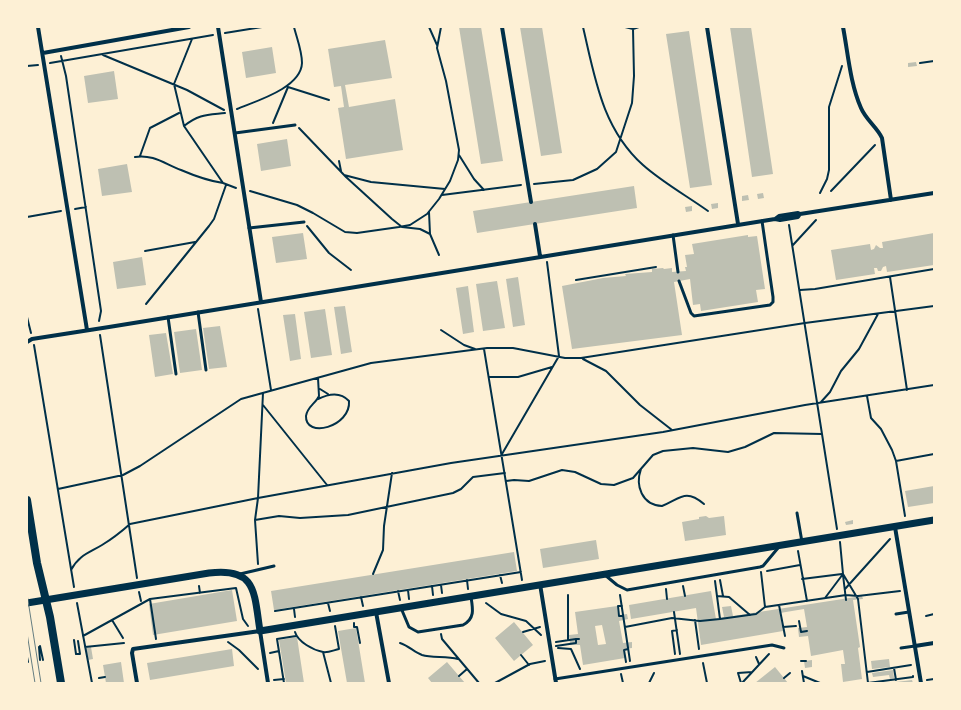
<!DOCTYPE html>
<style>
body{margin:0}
#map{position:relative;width:961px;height:710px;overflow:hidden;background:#fdf0d5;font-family:"Sofia Sans Condensed",sans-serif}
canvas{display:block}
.frame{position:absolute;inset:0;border:28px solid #fdf0d5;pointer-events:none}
</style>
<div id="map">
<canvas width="961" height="710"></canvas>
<div class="frame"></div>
</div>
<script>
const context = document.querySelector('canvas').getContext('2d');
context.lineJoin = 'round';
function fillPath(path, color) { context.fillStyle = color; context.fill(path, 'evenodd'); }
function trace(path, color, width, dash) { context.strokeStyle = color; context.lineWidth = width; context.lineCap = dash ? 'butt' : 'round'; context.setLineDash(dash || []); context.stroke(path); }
fillPath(new Path2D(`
 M 459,27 L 481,27 L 503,161 L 481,164 Z
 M 520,27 L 542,27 L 562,153 L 541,156 Z
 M 730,27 L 751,27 L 773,174 L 752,177 Z
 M 689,31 L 712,185 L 690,188 L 666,34 Z
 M 385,40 L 392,78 L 345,85 L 349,107 L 395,99 L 403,150 L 346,159 L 338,108 L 344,107 L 341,86 L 334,87 L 328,49 Z
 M 272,47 L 276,73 L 246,78 L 242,52 Z
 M 916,62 L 917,66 L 908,67 L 908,63 Z
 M 114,71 L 118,99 L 88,103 L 84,76 Z
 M 287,139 L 291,166 L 261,171 L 257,144 Z
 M 127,164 L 132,192 L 102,196 L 98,169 Z
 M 634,186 L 637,208 L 477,233 L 473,211 Z
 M 763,193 L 764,198 L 758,199 L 757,194 Z
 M 748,195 L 749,200 L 742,201 L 742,196 Z
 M 718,203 L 718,208 L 712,209 L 711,204 Z
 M 692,206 L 692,211 L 686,212 L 685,207 Z
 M 303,233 L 307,259 L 276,263 L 272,237 Z
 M 934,233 L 934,265 L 887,272 L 886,266 L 883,267 L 881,271 L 878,271 L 877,268 L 874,268 L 875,274 L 836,280 L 831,250 L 870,244 L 871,250 L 874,249 L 876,245 L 880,248 L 883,248 L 882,242 Z
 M 748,235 L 748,237 L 757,236 L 765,289 L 756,290 L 758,302 L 701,311 L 700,304 L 693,305 L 690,279 L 674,282 L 682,335 L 572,349 L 562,286 L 603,278 L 626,276 L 625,274 L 652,272 L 652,269 L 663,268 L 664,269 L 672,268 L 672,272 L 686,271 L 685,267 L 687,267 L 685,255 L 694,254 L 692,244 Z
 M 142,257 L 146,285 L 117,289 L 113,262 Z
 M 518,277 L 525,325 L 513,327 L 506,279 Z
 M 497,281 L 505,328 L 483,331 L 476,284 Z
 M 468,286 L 474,332 L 463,334 L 456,288 Z
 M 345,306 L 352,352 L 341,354 L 334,307 Z
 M 325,309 L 332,355 L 311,358 L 304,312 Z
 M 295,314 L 301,359 L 290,361 L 283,315 Z
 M 220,326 L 227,367 L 209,369 L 203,328 Z
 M 196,329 L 202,370 L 180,373 L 174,332 Z
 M 166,333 L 173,374 L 155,377 L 149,335 Z
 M 934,486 L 934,503 L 908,507 L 905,491 Z
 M 706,516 L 709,518 L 724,516 L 726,535 L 685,541 L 682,522 L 699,519 L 699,517 Z
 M 853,520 L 853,524 L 846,525 L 845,522 Z
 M 596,540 L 599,559 L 543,568 L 540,549 Z
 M 514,552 L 517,571 L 274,610 L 271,591 Z
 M 232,590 L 237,621 L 153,635 L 149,604 Z
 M 711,591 L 716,619 L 724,617 L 722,607 L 731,606 L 733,616 L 862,596 L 863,599 L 853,600 L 860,647 L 858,648 L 862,679 L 843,682 L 841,664 L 845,664 L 843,650 L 811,656 L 808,636 L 799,637 L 798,628 L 807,627 L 804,609 L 780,613 L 783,631 L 701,645 L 696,608 L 631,619 L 629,605 Z
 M 617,606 L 618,615 L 627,614 L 628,619 L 619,621 L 623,643 L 632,642 L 632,648 L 623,649 L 625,658 L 583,665 L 580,645 L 570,645 L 569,635 L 578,634 L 575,612 ZM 602,625 L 606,644 L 598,645 L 595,626 Z
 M 514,622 L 533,645 L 514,661 L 495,638 Z
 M 356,628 L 365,683 L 347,683 L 338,631 Z
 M 297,637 L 304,683 L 286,683 L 279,640 Z
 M 91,647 L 93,659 L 88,660 L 86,648 Z
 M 232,649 L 234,666 L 150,680 L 147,663 Z
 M 889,659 L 890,667 L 872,669 L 871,661 Z
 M 812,660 L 812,667 L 805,668 L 804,661 Z
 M 121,662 L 124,683 L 106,683 L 103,665 Z
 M 447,662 L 465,683 L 432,683 L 428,678 Z
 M 775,667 L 788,683 L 755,683 Z
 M 893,670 L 894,678 L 890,679 L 889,675 L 873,677 L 872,673 Z
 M 912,680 L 913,683 L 896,683 L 896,682 Z`), '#bec0b2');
trace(new Path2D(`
 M 429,27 L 437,45
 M 583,27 C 595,78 602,128 643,165 C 662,182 687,196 708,211
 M 625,27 L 633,29 L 639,27
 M 225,33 L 262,27
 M 103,55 L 187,90 L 224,110
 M 61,56 L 66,76 L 101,311 L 99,321
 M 50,63 L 213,35
 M 920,63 L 934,61
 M 27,66 L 38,65
 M 174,84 L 184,126 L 223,183 L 236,188
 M 174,84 L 192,39
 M 288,87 L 329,100
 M 237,109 C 256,101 301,88 302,63 C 302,51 297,39 294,27
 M 273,123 L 288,87
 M 184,126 C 199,114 207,115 225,113
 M 299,128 L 346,177 L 392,219 L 402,227 L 420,229 L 430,234 L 439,255
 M 459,155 L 474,179 L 484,190
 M 140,156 L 150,128 L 179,113
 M 135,157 C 153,154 165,164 181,170 C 195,176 209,181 223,183
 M 339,161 L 341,171
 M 344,175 L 371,182 L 445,189
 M 534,184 L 573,180 L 597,169 L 616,152 L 632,103 L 634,76 L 633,29
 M 250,191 L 297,205 L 313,213 L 345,232 L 357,233 L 399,227 L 410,225 L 427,214 L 439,199 L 450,181 L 458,160 L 459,150 L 446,81 L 437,48 L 441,27
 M 831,191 L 875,145
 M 820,193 L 827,179 L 829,170 L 829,107 L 842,66
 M 442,195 L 521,185
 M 75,209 L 86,207
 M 429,212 L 430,234
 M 27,217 L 61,211
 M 789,225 L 837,529
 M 307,226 L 329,253 L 351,270
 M 793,245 L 816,220
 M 145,251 L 195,242
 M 890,277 L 907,390
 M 576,280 L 656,267
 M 800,290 L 815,289 L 934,269
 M 146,304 L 209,226 L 214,219 L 226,185
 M 258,309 L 271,390
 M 27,317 L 31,333
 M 441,330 L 464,345 L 475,349
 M 100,335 L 137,578
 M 34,345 L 74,587
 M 484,349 L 522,580
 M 583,359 L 606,371 L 640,405 L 672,430
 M 489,377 L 518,377 L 552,367
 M 320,389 L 328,394
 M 867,396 L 871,418 L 881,429 L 892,450 L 896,461
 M 318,399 C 328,394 340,391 349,401 C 351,427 305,439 306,416 C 307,407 316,403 319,396 L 318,378
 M 821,402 L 830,392 L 841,371 L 859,349 L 878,314
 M 263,405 L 327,485
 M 502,454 L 559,356 L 547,262
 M 641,469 C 635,486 642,505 662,506 C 680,499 685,488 704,504
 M 506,481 L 514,480 L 529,481 L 562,470 L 575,472 L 601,484 L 614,485 L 633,478 L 653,455 L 663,451 L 693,448 L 728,452 L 745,447 L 774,433 L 822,434
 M 58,489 L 123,475 L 140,466 L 241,399 L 371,363 L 487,348 L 513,348 L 565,358 L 581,358 L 805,323 L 934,306
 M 905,516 L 896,461 L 934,454
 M 255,520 L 279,516 L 300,518 L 348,515 L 453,493 L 461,489 L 473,477 L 505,473
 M 840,542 L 843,574 L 858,599 L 868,683
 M 798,551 L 807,601
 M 258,564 L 255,520 L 258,498 L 263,393
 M 71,570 C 79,555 89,553 102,545 C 112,539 121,532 130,524 L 258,498 L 451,463 L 663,432 L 805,405 L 934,385
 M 767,571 L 800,565
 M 761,572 L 765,607
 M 373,574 L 383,550 L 384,526 L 392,473
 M 500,575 L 502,583
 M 843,575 L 846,600
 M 802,579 L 842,574
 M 467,580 L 468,589
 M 720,580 L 723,596
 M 715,581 L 720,619
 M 441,585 L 442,593
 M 199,586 L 200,593
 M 432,586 L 433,595
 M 683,586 L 685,596
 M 666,589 L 667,599
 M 845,589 L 890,539
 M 408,590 L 409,599
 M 398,591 L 400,600
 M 139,592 L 141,601
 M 568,595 L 568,640
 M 620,595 L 630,661
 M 717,596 L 729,597 L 750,615
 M 361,597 L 363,606
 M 825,598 L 843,574
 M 150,599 L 156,639
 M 77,603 L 92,683
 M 328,603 L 330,611
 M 486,603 L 501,614 L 526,621 L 541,635
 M 779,605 L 785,636
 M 622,606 L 618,606 L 619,616 L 623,616
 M 294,609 L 295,617
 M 275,611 L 521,572
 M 674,612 L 680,654
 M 926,616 L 934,614
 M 112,620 L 123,638
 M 695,620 L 699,649
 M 799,621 L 801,632 L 807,631
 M 354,623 L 354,627 L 357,627 L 360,643
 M 625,627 L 672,618 L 700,621 L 720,619 L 756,614 L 765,607 L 846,595 L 858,596 L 900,591
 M 783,627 L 796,626
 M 295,632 C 298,642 313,650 323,652 C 328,653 334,650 339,649 L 335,626
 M 523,632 L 540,627
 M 441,634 L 442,639 L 479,683
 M 83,636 L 150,599 L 236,588 L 243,619 L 248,626
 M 74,640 L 76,654
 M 228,642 L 239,650 L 258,669
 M 556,642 L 576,639
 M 400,643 C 409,646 414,652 422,655 C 432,658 446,656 458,659
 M 40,646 L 43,660
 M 556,646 L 576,643 L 576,639 L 579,639
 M 39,647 L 40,660
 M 85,647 L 124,643
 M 558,648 L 571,649 L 580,669
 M 323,652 L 331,683
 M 270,653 L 279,651
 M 76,654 L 80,654 L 78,641
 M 675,654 L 672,631 L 677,630
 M 521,655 L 529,665
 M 27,657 L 28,662
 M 756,657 L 759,664
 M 801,661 L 806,661
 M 626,662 L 624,650 L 628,649
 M 703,663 L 707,683
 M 894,668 L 896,680
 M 802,671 L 804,683
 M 867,672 L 911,665
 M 621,674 L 623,683
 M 459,676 L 467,669
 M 803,676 L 820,683
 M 99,678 L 105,677
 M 784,678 L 790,673
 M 274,680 L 284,679
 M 927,680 L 934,679
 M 284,683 L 277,639 L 296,636
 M 495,683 L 530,664 L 545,661
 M 649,683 L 654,673
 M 741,683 L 738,673 L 752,672
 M 742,683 L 769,654
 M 868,683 L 913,677 L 913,676`), '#003049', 2);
trace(new Path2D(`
 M 235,133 L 295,125
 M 249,228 L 304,222
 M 673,235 L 678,272
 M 679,281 L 691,313 L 694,316 L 770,305 L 773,302 L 773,297 L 762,221
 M 198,312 L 206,370
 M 168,317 L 176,374
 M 797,513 L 802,542
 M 240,574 L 274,566
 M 605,575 L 617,585 L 627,590 L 760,567 L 763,566 L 778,548
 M 401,608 L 409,627 L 418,632 L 463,625 C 475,619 473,609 471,597
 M 896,614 L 909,612
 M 901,648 L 915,646
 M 555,679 L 772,645 L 784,648`), '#003049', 3);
trace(new Path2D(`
 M 38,27 L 87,330
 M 218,27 L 261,302
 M 502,27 L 531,202
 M 707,27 L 738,224
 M 843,27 C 848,53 850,83 861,108 C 866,120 877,127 882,138 L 891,200
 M 43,53 L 189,27
 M 775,219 L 780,220 L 798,217 L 800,214
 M 535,224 L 540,256
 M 27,342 L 32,339 L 109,327 L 775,219 L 779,216 L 798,213 L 800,214 L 934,193
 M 895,527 L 921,683
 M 540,584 L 556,683
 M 376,612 L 389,683
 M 915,646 L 934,643
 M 137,683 L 132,653 L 133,649 L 260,631 L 268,683`), '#003049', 4);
trace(new Path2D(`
 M 27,603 L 209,573 C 257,567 254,593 260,631 L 934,520`), '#003049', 7);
trace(new Path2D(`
 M 27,500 L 37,563 L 50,617 L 61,683`), '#003049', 8);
trace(new Path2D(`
 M 27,594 L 41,683
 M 27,633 L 35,683`), '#657d81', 1);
</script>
